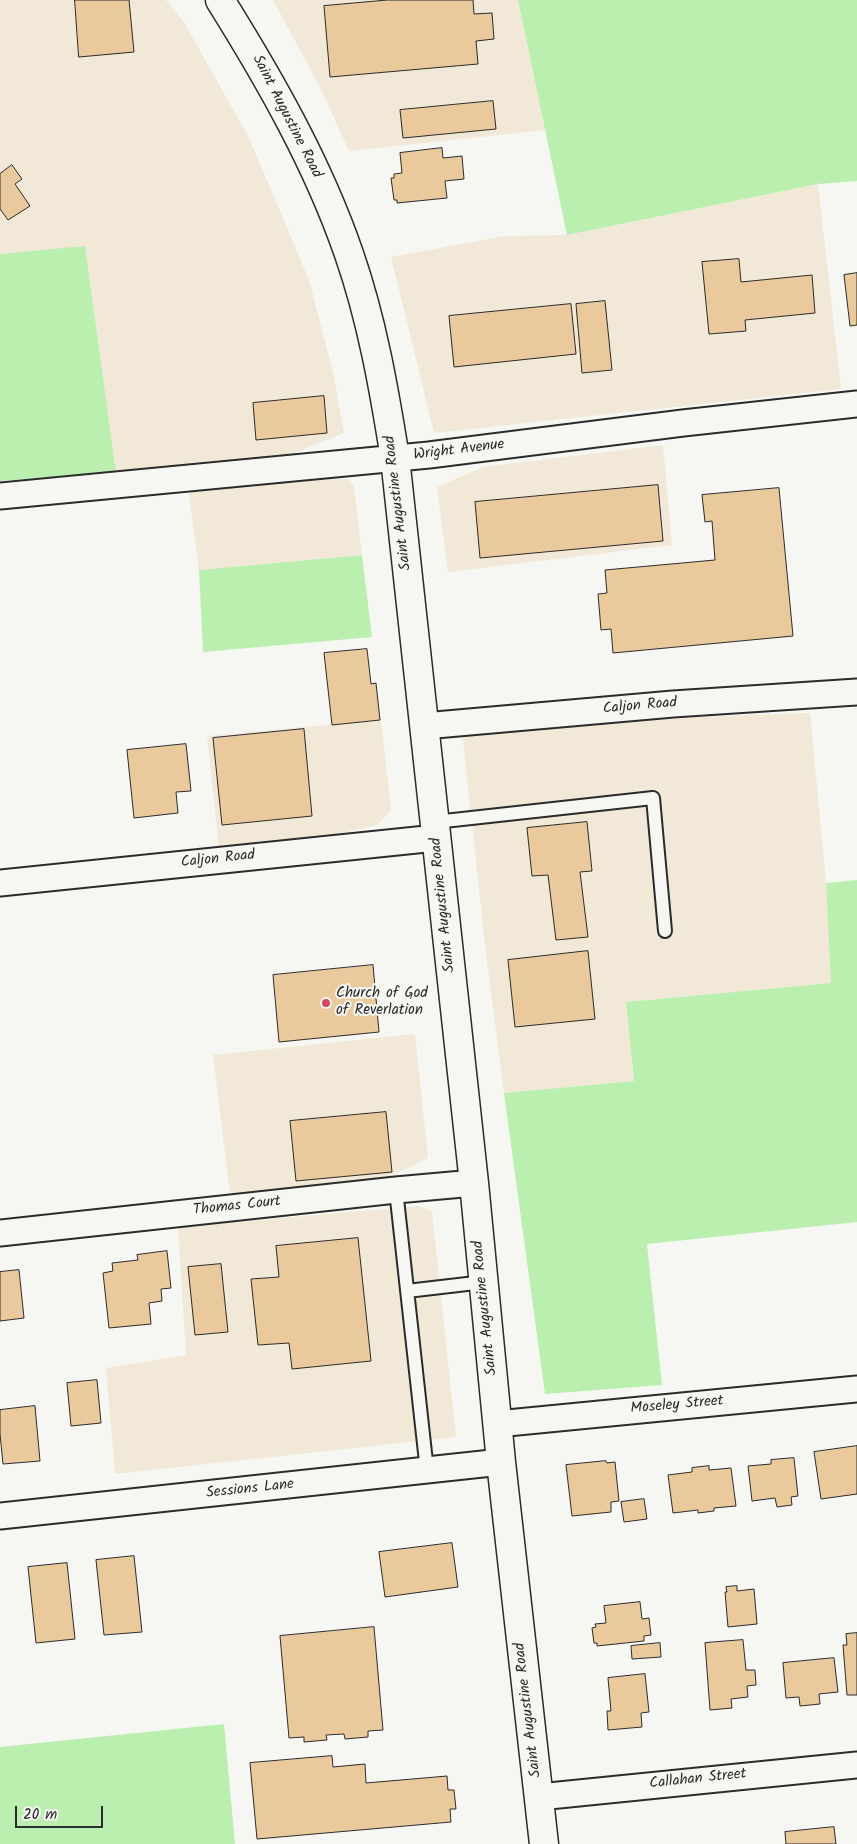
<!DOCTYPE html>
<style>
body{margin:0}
#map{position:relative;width:857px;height:1844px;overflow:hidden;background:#f6f6f2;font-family:Kalam,sans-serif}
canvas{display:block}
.scale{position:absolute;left:15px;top:1806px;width:88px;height:22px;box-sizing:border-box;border:2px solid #2b2b2b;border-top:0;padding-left:6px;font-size:15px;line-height:18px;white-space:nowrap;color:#2b2b2b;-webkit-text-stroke:4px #f6f6f2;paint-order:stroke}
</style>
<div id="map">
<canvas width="857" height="1844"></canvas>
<div class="scale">20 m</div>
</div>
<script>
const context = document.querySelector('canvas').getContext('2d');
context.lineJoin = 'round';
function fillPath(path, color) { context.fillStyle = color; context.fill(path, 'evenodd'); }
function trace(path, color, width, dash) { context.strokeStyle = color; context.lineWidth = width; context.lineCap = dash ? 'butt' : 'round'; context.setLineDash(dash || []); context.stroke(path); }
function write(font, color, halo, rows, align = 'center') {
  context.font = font + ' Kalam,sans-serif'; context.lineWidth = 4; context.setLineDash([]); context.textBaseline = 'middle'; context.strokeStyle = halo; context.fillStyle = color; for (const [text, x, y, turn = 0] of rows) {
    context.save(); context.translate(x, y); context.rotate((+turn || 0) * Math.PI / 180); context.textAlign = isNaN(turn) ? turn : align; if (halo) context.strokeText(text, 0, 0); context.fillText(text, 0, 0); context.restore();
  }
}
fillPath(new Path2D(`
 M 0,0 L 166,0 L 185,24 L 249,138 L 309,280 L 333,372 L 344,433 L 285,457 L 116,472 L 85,247 L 0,254 Z
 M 273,0 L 518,0 L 545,130 L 349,151 L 322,91 Z
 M 818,184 L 841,389 L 434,433 L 391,257 L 504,236 L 567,235 Z
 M 663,445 L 672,545 L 448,572 L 437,487 L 483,467 Z
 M 319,477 L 347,479 L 354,486 L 362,555 L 199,570 L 188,487 Z
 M 810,713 L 826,883 L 832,983 L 626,1002 L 634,1081 L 504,1093 L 486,954 L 462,731 L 578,721 Z
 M 381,720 L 391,810 L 377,825 L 329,836 L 219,849 L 207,736 Z
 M 415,1034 L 428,1158 L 389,1177 L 230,1194 L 213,1055 Z
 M 420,1206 L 432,1212 L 456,1437 L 115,1474 L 106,1368 L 186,1355 L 178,1227 Z`), '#f2e8d8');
fillPath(new Path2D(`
 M 518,0 L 857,0 L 857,181 L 818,184 L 567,235 Z
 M 85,246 L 116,472 L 0,481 L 0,254 Z
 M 362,555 L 372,637 L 203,652 L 199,570 Z
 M 857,880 L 857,1222 L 647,1244 L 662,1385 L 545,1394 L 504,1093 L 634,1081 L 626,1002 L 831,983 L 826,883 Z
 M 224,1724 L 235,1844 L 0,1844 L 0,1747 Z`), '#baefb0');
const building = new Path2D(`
 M 75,0 L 129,0 L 134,52 L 79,57 Z
 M 388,0 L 473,0 L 474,14 L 492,13 L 494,39 L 476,41 L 478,64 L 330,77 L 324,6 Z
 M 493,101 L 496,129 L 403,138 L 400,110 Z
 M 442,148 L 443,158 L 462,156 L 464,179 L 445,181 L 447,198 L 397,203 L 397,200 L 394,200 L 391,178 L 394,178 L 394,174 L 402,173 L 400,153 Z
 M 12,165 L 22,179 L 15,184 L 30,206 L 8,220 L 0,209 L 0,174 Z
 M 739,259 L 741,282 L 812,275 L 815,313 L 745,320 L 746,331 L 709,334 L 702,262 Z
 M 857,273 L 857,325 L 850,326 L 844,275 Z
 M 605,301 L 612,370 L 582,373 L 576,304 Z
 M 571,304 L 576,354 L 454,367 L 449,316 Z
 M 324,396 L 327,433 L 256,440 L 253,403 Z
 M 658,485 L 663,541 L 480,558 L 475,502 Z
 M 779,488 L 793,636 L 613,653 L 611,629 L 601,630 L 598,594 L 607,593 L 605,570 L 715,560 L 712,521 L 705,522 L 702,495 Z
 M 367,649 L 371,684 L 376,683 L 380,720 L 332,725 L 324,653 Z
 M 304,729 L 312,816 L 222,825 L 213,738 Z
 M 186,744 L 191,791 L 176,792 L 178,813 L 134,818 L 127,750 Z
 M 587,822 L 592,871 L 580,872 L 588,937 L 556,940 L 548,875 L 532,876 L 527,828 Z
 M 588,951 L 595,1019 L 515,1027 L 508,960 Z
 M 373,965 L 379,1032 L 279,1042 L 273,975 Z
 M 386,1112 L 392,1172 L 296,1181 L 290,1121 Z
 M 358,1238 L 371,1361 L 292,1369 L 289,1343 L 258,1345 L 251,1279 L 279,1277 L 276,1246 Z
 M 167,1251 L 171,1288 L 161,1289 L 162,1301 L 149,1303 L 151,1324 L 109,1328 L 103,1273 L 113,1271 L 112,1263 L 138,1260 L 137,1255 Z
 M 221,1264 L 228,1332 L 195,1335 L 188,1267 Z
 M 19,1270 L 24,1318 L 0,1321 L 0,1272 Z
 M 97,1380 L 101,1423 L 71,1426 L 67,1383 Z
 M 35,1406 L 40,1461 L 3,1464 L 0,1434 L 0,1410 Z
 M 857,1446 L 857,1494 L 821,1499 L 814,1452 Z
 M 794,1458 L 798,1496 L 791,1497 L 792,1505 L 777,1507 L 775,1498 L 752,1501 L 748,1466 L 771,1464 L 771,1460 Z
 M 606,1461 L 607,1463 L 615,1462 L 619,1501 L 611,1502 L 611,1512 L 572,1516 L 566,1465 Z
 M 709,1466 L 709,1470 L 731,1468 L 736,1506 L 714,1508 L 714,1511 L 698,1513 L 698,1510 L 673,1513 L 668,1475 L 692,1472 L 692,1468 Z
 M 644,1499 L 647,1519 L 624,1522 L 621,1502 Z
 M 452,1543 L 458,1587 L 385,1597 L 379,1552 Z
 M 134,1556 L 142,1632 L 104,1635 L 96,1560 Z
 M 67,1563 L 75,1639 L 36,1643 L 28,1567 Z
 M 737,1586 L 737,1591 L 754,1589 L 757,1624 L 728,1627 L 725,1592 L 727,1592 L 726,1587 Z
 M 640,1602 L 642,1619 L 649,1618 L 651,1635 L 644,1636 L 644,1641 L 597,1646 L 597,1643 L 594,1643 L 592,1628 L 596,1627 L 595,1624 L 606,1623 L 604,1606 Z
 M 374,1627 L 383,1730 L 368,1731 L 368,1737 L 345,1739 L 344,1734 L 326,1735 L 327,1740 L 304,1742 L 304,1737 L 289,1738 L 280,1636 Z
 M 857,1633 L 857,1695 L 847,1695 L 843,1645 L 847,1645 L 846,1634 Z
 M 743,1640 L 746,1670 L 755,1670 L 756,1685 L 747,1686 L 748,1697 L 731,1699 L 732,1708 L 710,1710 L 705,1643 Z
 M 660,1643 L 661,1657 L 632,1659 L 631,1646 Z
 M 834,1658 L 838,1692 L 819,1694 L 820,1704 L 800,1706 L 799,1697 L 786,1698 L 783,1663 Z
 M 645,1674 L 649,1712 L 641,1713 L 642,1727 L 608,1730 L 607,1711 L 611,1711 L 608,1678 Z
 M 332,1756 L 333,1767 L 365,1764 L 366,1783 L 447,1776 L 448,1790 L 454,1790 L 456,1809 L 450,1809 L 451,1822 L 257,1839 L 250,1763 Z
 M 834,1827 L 836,1844 L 786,1844 L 785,1832 Z`);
fillPath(building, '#eac99c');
trace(building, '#2b2b2b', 1);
const lane = new Path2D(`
 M 435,822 L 653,798 L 665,931
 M 396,1190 L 427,1471
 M 407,1291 L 484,1282`);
const street = new Path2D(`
 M 0,496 L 429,455 L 683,423 L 857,404
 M 424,726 L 673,704 L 857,692
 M 0,883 L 436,838
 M 0,1233 L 396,1190 L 474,1183
 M 497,1424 L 857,1389
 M 0,1516 L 501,1462
 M 539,1797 L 857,1765`);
const secondary = new Path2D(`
 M 220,0 C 270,80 318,164 349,254 C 372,320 384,389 395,458 L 474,1183 L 501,1462 L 544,1844`);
trace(lane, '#2b2b2b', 16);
trace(street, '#2b2b2b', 29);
trace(secondary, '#2b2b2b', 31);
trace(lane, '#f6f6f2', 12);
trace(street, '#f6f6f2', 25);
trace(secondary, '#f6f6f2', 28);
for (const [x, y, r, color] of [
 [326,1003,5,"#d1495b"]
]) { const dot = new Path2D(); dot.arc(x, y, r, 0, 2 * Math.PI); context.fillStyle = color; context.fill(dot); trace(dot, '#f6f6f2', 2); }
write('15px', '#2b2b2b', '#f6f6f2', [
 ["Saint Augustine Road",286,117,63],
 ["Wright Avenue",459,451,-7],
 ["Saint Augustine Road",399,503,-97],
 ["Caljon Road",640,707,-5],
 ["Caljon Road",218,860,-6],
 ["Saint Augustine Road",444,905,-96],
 ["Thomas Court",237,1207,-6],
 ["Saint Augustine Road",486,1308,-96],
 ["Moseley Street",677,1406,-5],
 ["Sessions Lane",250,1490,-6],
 ["Saint Augustine Road",529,1710,-97],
 ["Callahan Street",698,1780,-6]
]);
write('15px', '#2b2b2b', '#f6f6f2', [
 ["Church of God",336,994],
 ["of Reverlation",336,1011]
], 'left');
</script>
